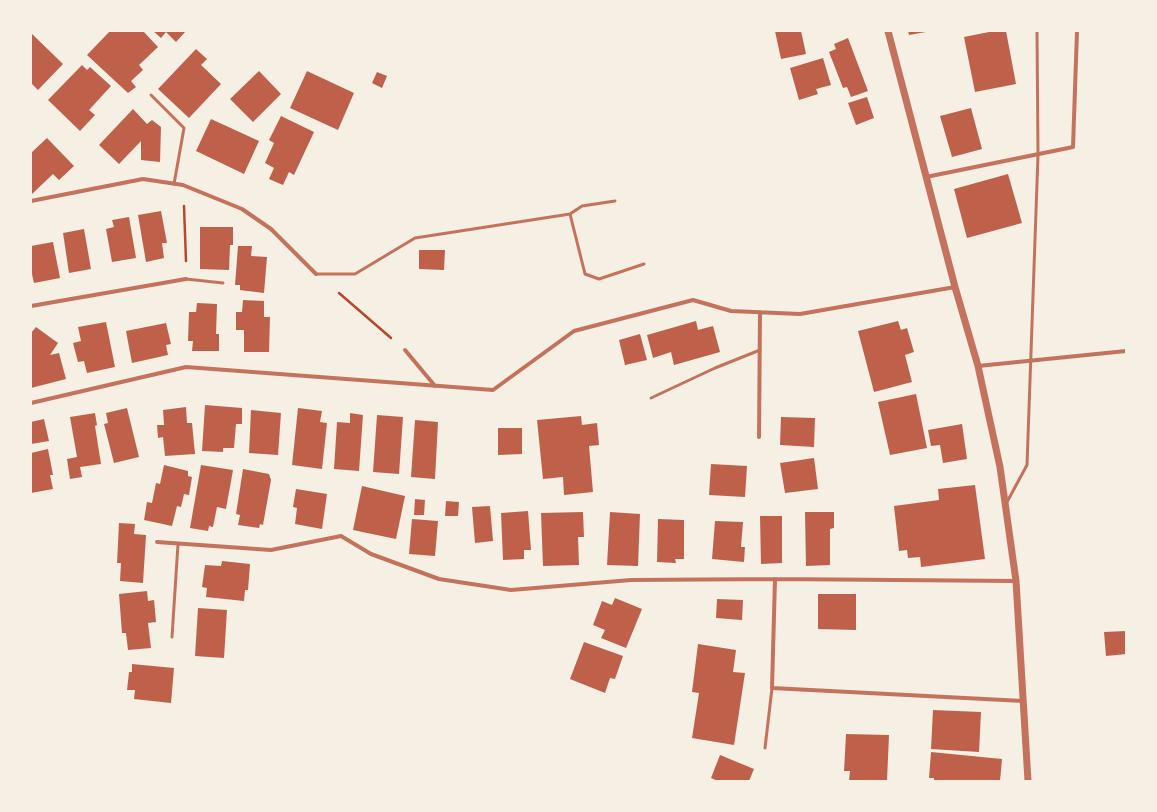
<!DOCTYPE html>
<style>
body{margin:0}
#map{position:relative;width:1157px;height:812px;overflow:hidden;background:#f6efe4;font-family:Mulish,sans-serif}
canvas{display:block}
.frame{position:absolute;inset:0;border:32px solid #f6efe4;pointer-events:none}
</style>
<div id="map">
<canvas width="1157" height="812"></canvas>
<div class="frame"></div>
</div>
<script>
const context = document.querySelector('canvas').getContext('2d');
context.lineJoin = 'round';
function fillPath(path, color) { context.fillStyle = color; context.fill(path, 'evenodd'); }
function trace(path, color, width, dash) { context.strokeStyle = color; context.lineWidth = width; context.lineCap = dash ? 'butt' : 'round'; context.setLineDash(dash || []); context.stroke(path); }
fillPath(new Path2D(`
 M 110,31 L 143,31 L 158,47 L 139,65 L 143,70 L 131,81 L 136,87 L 128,93 L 87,55 Z
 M 153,31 L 186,31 L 176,42 L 166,32 L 161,38 Z
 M 775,31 L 801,31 L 806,54 L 781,59 Z
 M 908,31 L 926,31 L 926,32 L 909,35 Z
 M 994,31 L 1006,31 L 1016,84 L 975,92 L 964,37 Z
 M 31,33 L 63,64 L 38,90 L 31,83 Z
 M 848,38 L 868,91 L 851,97 L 847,87 L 843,88 L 829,52 L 836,49 L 834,44 Z
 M 196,49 L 207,59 L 201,65 L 221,84 L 189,118 L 158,89 Z
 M 823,58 L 831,85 L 816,89 L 818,94 L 799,100 L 790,68 Z
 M 82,65 L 87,70 L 90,67 L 111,86 L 89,110 L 95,115 L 80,131 L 48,100 Z
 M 259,71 L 281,94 L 253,122 L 230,99 Z
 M 307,71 L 354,93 L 338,130 L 290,108 Z
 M 377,72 L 387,76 L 382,88 L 372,83 Z
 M 867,97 L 874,118 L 856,125 L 848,103 Z
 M 971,108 L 982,149 L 952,157 L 940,116 Z
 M 133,109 L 147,124 L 152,120 L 161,127 L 160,162 L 141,160 L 141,141 L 119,164 L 99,145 Z
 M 281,116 L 314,132 L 294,175 L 289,172 L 283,185 L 269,179 L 274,168 L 265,163 L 274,143 L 269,140 Z
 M 211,119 L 259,141 L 244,174 L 196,151 Z
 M 47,138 L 74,166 L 59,180 L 53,174 L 32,194 L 31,153 Z
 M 1008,174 L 1022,223 L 967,238 L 954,189 Z
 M 161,211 L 167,243 L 162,243 L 164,258 L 146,262 L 138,215 Z
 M 129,217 L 136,258 L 112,262 L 106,229 L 114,227 L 112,220 Z
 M 200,227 L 233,227 L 233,245 L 230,245 L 229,270 L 200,269 Z
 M 84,229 L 91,269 L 69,273 L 63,233 Z
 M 53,242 L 60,278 L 34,283 L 31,270 L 31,246 Z
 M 238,246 L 252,246 L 251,256 L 267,257 L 264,293 L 240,290 L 240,285 L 235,285 Z
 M 419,250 L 445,250 L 444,270 L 419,269 Z
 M 243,300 L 264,301 L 264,317 L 270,317 L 269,352 L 244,352 L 244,330 L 236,330 L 236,312 L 242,312 Z
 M 197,303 L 217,304 L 216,334 L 219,334 L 219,351 L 192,351 L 193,341 L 188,341 L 189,312 L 196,312 Z
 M 696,321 L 698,330 L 713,326 L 720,352 L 674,365 L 671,352 L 653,358 L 647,335 Z
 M 898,321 L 901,330 L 907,328 L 914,352 L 905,355 L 912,382 L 874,392 L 858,331 Z
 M 106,322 L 115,367 L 87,373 L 84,361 L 78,362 L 73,343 L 81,341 L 78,327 Z
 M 166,323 L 171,344 L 166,345 L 168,355 L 132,363 L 126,331 Z
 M 36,327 L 58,343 L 50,355 L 59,353 L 66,379 L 31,388 L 31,333 Z
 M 640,334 L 647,360 L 625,365 L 619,340 Z
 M 916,394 L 927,448 L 890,455 L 878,402 Z
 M 205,405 L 242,408 L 242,424 L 236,424 L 234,448 L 223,448 L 223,452 L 202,451 Z
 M 186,407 L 187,423 L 192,423 L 195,454 L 165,456 L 163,437 L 158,438 L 157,425 L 164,425 L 163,410 Z
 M 127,408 L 139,457 L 114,463 L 104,424 L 108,423 L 106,413 Z
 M 298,408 L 322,411 L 320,422 L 327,423 L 322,469 L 292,465 Z
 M 251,410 L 281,413 L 278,455 L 249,453 Z
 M 95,413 L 97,425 L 95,426 L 101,464 L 80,467 L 82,477 L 70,479 L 67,459 L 77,457 L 70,417 Z
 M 350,413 L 363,415 L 359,471 L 334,469 L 337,422 L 350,423 Z
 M 377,415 L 403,417 L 399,474 L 373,472 Z
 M 581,416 L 582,425 L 597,423 L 599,445 L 589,446 L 593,492 L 564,495 L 563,477 L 543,479 L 537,420 Z
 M 781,417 L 815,418 L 814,447 L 780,445 Z
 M 44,419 L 49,441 L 31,444 L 31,422 Z
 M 415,420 L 438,422 L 435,479 L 411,477 Z
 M 962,424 L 967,459 L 943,463 L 940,445 L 931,446 L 928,430 Z
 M 498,428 L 522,428 L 522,454 L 498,455 Z
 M 48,449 L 53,475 L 50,475 L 53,489 L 31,493 L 31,453 Z
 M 814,458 L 818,489 L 785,493 L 780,463 Z
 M 711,464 L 747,466 L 745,497 L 709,495 Z
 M 164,465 L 188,471 L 188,476 L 192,477 L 189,495 L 184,494 L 181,507 L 177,506 L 172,526 L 144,520 L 147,502 L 152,503 L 156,483 L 160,484 Z
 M 201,465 L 233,470 L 226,509 L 217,507 L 213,527 L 209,526 L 208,531 L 190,528 Z
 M 243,469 L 269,474 L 271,480 L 263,525 L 260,524 L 259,528 L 238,525 L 240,515 L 236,514 Z
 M 975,485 L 985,559 L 921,567 L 920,557 L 908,558 L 907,550 L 899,551 L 894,506 L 939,500 L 938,489 Z
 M 362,486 L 405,496 L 396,539 L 353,530 Z
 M 296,489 L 327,494 L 322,529 L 295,524 L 297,508 L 293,507 Z
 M 415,499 L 425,500 L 424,515 L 414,515 Z
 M 446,501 L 459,502 L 458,516 L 445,516 Z
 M 490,506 L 493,541 L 475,543 L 472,507 Z
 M 528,511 L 531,550 L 524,550 L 524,559 L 503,560 L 501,513 Z
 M 583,512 L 584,537 L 578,537 L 579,565 L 543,566 L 541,513 Z
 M 610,512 L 640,514 L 638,566 L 607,565 Z
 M 805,512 L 834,512 L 834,528 L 830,529 L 830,565 L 806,566 Z
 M 760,516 L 782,516 L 782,563 L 761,564 Z
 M 412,519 L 438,521 L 435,556 L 409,554 Z
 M 658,519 L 684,520 L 684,559 L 675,559 L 676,563 L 657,562 Z
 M 715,521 L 743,522 L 741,547 L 745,547 L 744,562 L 712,559 Z
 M 119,523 L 135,524 L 134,534 L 146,535 L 143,583 L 120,581 L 121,563 L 117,563 Z
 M 222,561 L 250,564 L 248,590 L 245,590 L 244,601 L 206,597 L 207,588 L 202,587 L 205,565 L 221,566 Z
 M 147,591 L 148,601 L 154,600 L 156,622 L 148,623 L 151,648 L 128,650 L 126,633 L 122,633 L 119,594 Z
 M 818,594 L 856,594 L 856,630 L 818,629 Z
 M 615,598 L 642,609 L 626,648 L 601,638 L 605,630 L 593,625 L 602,601 L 612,605 Z
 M 717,599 L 743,600 L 742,620 L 716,618 Z
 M 198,608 L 227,610 L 224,658 L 195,656 Z
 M 1126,631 L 1126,654 L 1106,656 L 1104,632 Z
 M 584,642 L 623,656 L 615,679 L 610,678 L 605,693 L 570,679 Z
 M 698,644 L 736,650 L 733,672 L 745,673 L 734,745 L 692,738 L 699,693 L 692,692 Z
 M 132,664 L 174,668 L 171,703 L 134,699 L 135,690 L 127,690 L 129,672 L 132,672 Z
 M 933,710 L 981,712 L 979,752 L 931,749 Z
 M 846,734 L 889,735 L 887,781 L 849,781 L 850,771 L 844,771 Z
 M 931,752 L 1002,759 L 1000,781 L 934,781 L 934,778 L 929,778 Z
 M 720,755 L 754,769 L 749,781 L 718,781 L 711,778 Z`), '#bf614a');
trace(new Path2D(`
 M 184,206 L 186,261
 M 339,293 L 391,338`), '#b5482f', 2.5);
trace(new Path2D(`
 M 151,95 L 184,128 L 174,184
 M 570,214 L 585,274 L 599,279 L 644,264
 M 316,274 L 355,274 L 415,238 L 570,214 L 582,206 L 615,201
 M 186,279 L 223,283
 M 651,398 L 715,368 L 760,350
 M 1007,502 L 1027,465 L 1038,155 L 1037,31
 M 172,637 L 178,544
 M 765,748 L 772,688`), '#c5725c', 3);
trace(new Path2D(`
 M 926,177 L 1073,147 L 1077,31
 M 31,201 L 143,179 L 183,185 L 242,209 L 271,229 L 316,274
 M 31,306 L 186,279
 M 405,350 L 435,386
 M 978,366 L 1126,351
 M 31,403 L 186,367 L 493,390 L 574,331 L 693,300 L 731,311 L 800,314 L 955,287
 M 759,437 L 760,312
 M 157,542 L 271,550 L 341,536 L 371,554 L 439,579 L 511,590 L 631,580 L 775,579 L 1016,581
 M 775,579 L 772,688 L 1023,701`), '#c5725c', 4);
trace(new Path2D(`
 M 888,31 L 955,287 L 978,366 L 1000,467 L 1016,581 L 1028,781`), '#c5725c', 7);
</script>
